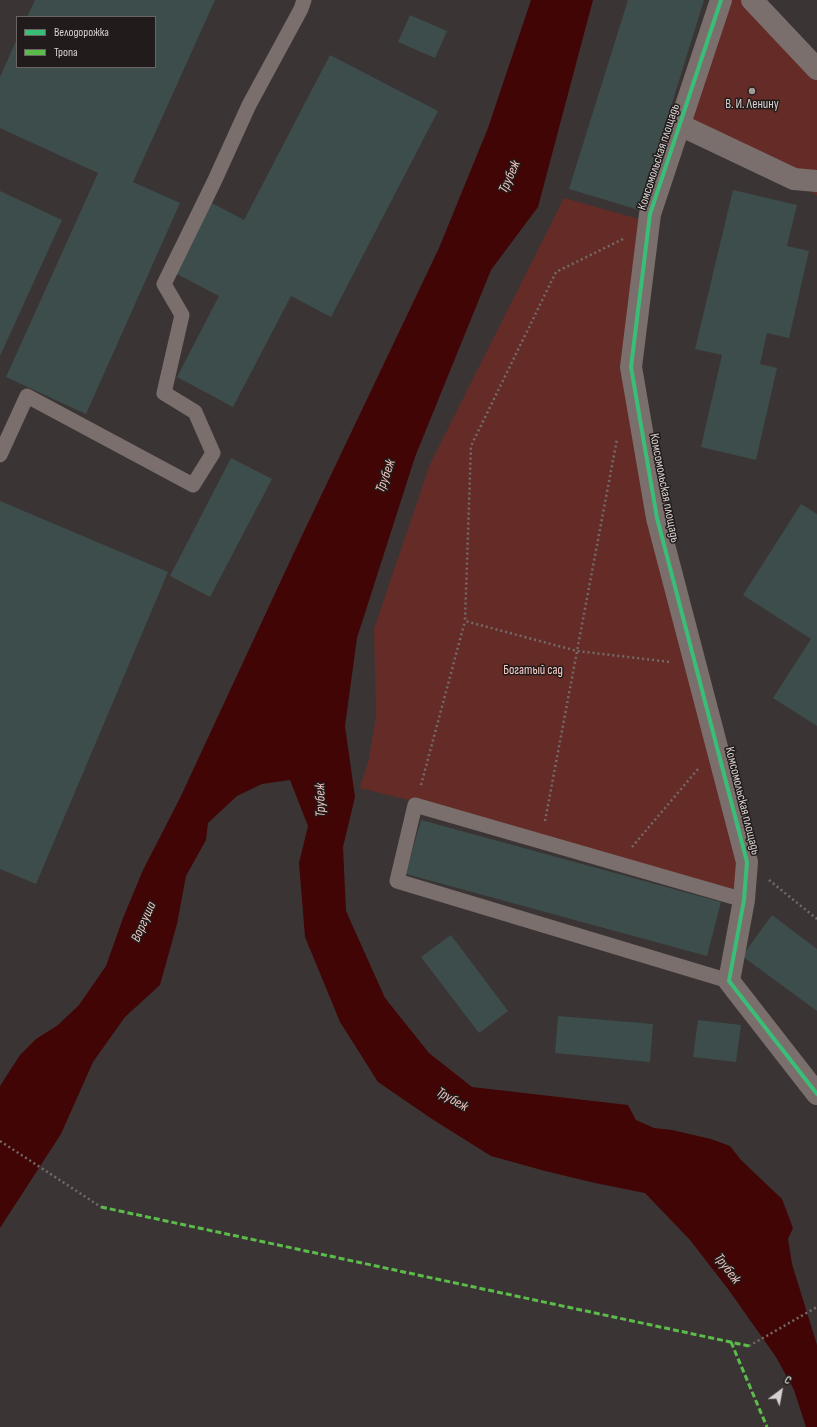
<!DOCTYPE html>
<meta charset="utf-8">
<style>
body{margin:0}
#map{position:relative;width:817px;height:1427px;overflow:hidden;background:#3a3534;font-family:"Sofia Sans Condensed",sans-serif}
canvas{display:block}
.legend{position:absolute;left:16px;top:16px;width:140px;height:52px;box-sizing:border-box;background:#211c1b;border:1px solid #6a6463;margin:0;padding:5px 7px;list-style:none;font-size:12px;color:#d7d0cf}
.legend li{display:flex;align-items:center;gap:8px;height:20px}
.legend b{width:20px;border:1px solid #6a6463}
.north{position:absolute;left:761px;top:1371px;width:40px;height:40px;-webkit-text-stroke:3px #211c1b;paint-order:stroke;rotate:32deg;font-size:11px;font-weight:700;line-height:16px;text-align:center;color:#d7d0cf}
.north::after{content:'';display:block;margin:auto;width:14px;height:18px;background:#d7d0cf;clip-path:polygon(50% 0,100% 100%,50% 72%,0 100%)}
</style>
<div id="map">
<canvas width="817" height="1427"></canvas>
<ul class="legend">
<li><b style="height:5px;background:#3abd76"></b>Велодорожка</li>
<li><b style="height:5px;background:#5cbc4b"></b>Тропа</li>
</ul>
<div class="north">С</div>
</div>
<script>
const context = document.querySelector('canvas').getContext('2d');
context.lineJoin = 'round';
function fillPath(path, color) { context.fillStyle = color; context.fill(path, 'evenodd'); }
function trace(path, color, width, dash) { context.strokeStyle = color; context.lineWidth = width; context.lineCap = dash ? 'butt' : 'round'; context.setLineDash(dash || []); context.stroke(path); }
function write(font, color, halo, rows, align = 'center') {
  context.font = font + ' "Sofia Sans Condensed",sans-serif'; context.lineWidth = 3; context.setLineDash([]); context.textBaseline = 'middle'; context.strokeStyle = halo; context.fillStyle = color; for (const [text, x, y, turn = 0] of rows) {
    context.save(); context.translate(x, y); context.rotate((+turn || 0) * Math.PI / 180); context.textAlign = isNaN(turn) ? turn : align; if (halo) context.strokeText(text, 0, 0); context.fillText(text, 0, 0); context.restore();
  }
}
fillPath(new Path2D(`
 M 722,0 L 752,0 L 817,69 L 817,196 L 795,179 L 680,125 Z
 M 564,198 L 639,219 L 631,368 L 746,863 L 743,900 L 421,803 L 360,788 L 369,759 L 376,716 L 374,629 L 430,464 Z`), '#652b26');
fillPath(new Path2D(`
 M 531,0 L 593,0 L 538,207 L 491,270 L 415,457 L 357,638 L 345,726 L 355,797 L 343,847 L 346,911 L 385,998 L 429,1053 L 472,1087 L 628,1105 L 636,1120 L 654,1128 L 672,1130 L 711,1139 L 730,1146 L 741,1160 L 782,1199 L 793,1228 L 788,1239 L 792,1264 L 817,1345 L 817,1427 L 806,1427 L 794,1390 L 776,1357 L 728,1289 L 690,1240 L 645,1193 L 595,1183 L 545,1171 L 491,1156 L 432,1119 L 378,1082 L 340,1022 L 305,937 L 299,863 L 308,826 L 290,780 L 262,784 L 237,796 L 208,823 L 206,840 L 186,876 L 177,924 L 160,985 L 125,1017 L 93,1062 L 61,1134 L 0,1228 L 0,1086 L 20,1055 L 36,1039 L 58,1025 L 79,1005 L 106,966 L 123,918 L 143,870 L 180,798 L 298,544 L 439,248 L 488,128 Z`), '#420505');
fillPath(new Path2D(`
 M 35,0 L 215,0 L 133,182 L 180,203 L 86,414 L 6,377 L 98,173 L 0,128 L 0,77 L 17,39 L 17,67 L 155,67 L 155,17 L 27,17 Z
 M 628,0 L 704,0 L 639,210 L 569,189 Z
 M 410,15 L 447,31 L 435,58 L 398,42 Z
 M 330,55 L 438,111 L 331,317 L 291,296 L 233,407 L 177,377 L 219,296 L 175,273 L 212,203 L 244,220 Z
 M 733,190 L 797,205 L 787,246 L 809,251 L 789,338 L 767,333 L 760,364 L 777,368 L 756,460 L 701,447 L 722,355 L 695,349 Z
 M 0,191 L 62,220 L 0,356 Z
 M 231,458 L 272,479 L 210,597 L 170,576 Z
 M 0,501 L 168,572 L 36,884 L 0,869 Z
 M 801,504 L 817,514 L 817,726 L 773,698 L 811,639 L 743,595 Z
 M 421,820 L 721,902 L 707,956 L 406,874 Z
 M 772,915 L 817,949 L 817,1011 L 742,956 Z
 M 451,935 L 508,1011 L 479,1033 L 421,957 Z
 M 558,1016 L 653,1024 L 650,1062 L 555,1053 Z
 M 698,1020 L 741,1025 L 736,1062 L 693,1057 Z`), '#3d4d4b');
trace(new Path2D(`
 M 623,239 L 556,272 L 471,446 L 465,621 L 577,651 L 670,662
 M 421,785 L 465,621
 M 545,821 L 617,439
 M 632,847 L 698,769
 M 769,880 L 817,919
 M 0,1141 L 101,1207
 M 749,1346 L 817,1307`), '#736b69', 2.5, [2, 3]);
trace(new Path2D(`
 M 0,455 L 27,396 L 193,485 L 213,453 L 195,412 L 164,393 L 182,315 L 164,284 L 214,182 L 249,105 L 301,9 L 304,0
 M 729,981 L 397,881 L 415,805 L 744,900`), '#7a6f6d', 15);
trace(new Path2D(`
 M 721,0 L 650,214 L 631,367 L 657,518 L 747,862 L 744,900 L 729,981 L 817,1094
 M 752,0 L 817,69
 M 680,125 L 794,179 L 817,181`), '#7a6f6d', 22);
trace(new Path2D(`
 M 101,1207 L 749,1346
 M 731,1342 L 767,1427`), '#5cbc4b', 3, [6, 3]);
trace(new Path2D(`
 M 721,0 L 650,214 L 631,367 L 657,518 L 747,862 L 744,900 L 729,981 L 817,1094`), '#3abd76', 4);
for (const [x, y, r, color] of [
 [752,91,4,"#a09a99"]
]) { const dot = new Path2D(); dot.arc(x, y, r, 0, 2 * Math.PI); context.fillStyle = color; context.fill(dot); trace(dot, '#211c1b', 1.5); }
write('13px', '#d7d0cf', '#211c1b', [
 ["В. И. Ленину",752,105]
]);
write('13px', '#d7d0cf', '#211c1b', [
 ["Комсомольская площадь",659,157,-72],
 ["Комсомольская площадь",664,488,79],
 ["Комсомольская площадь",742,801,76]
]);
write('13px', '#fdcfc9', '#211c1b', [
 ["Богатый сад",533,671]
]);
write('italic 14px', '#f1c4be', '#211c1b', [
 ["Трубеж",510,177,-66],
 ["Трубеж",386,476,-70],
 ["Трубеж",321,800,-91],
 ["Воргуша",144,922,-66],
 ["Трубеж",452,1100,30],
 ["Трубеж",727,1269,53]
]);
</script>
